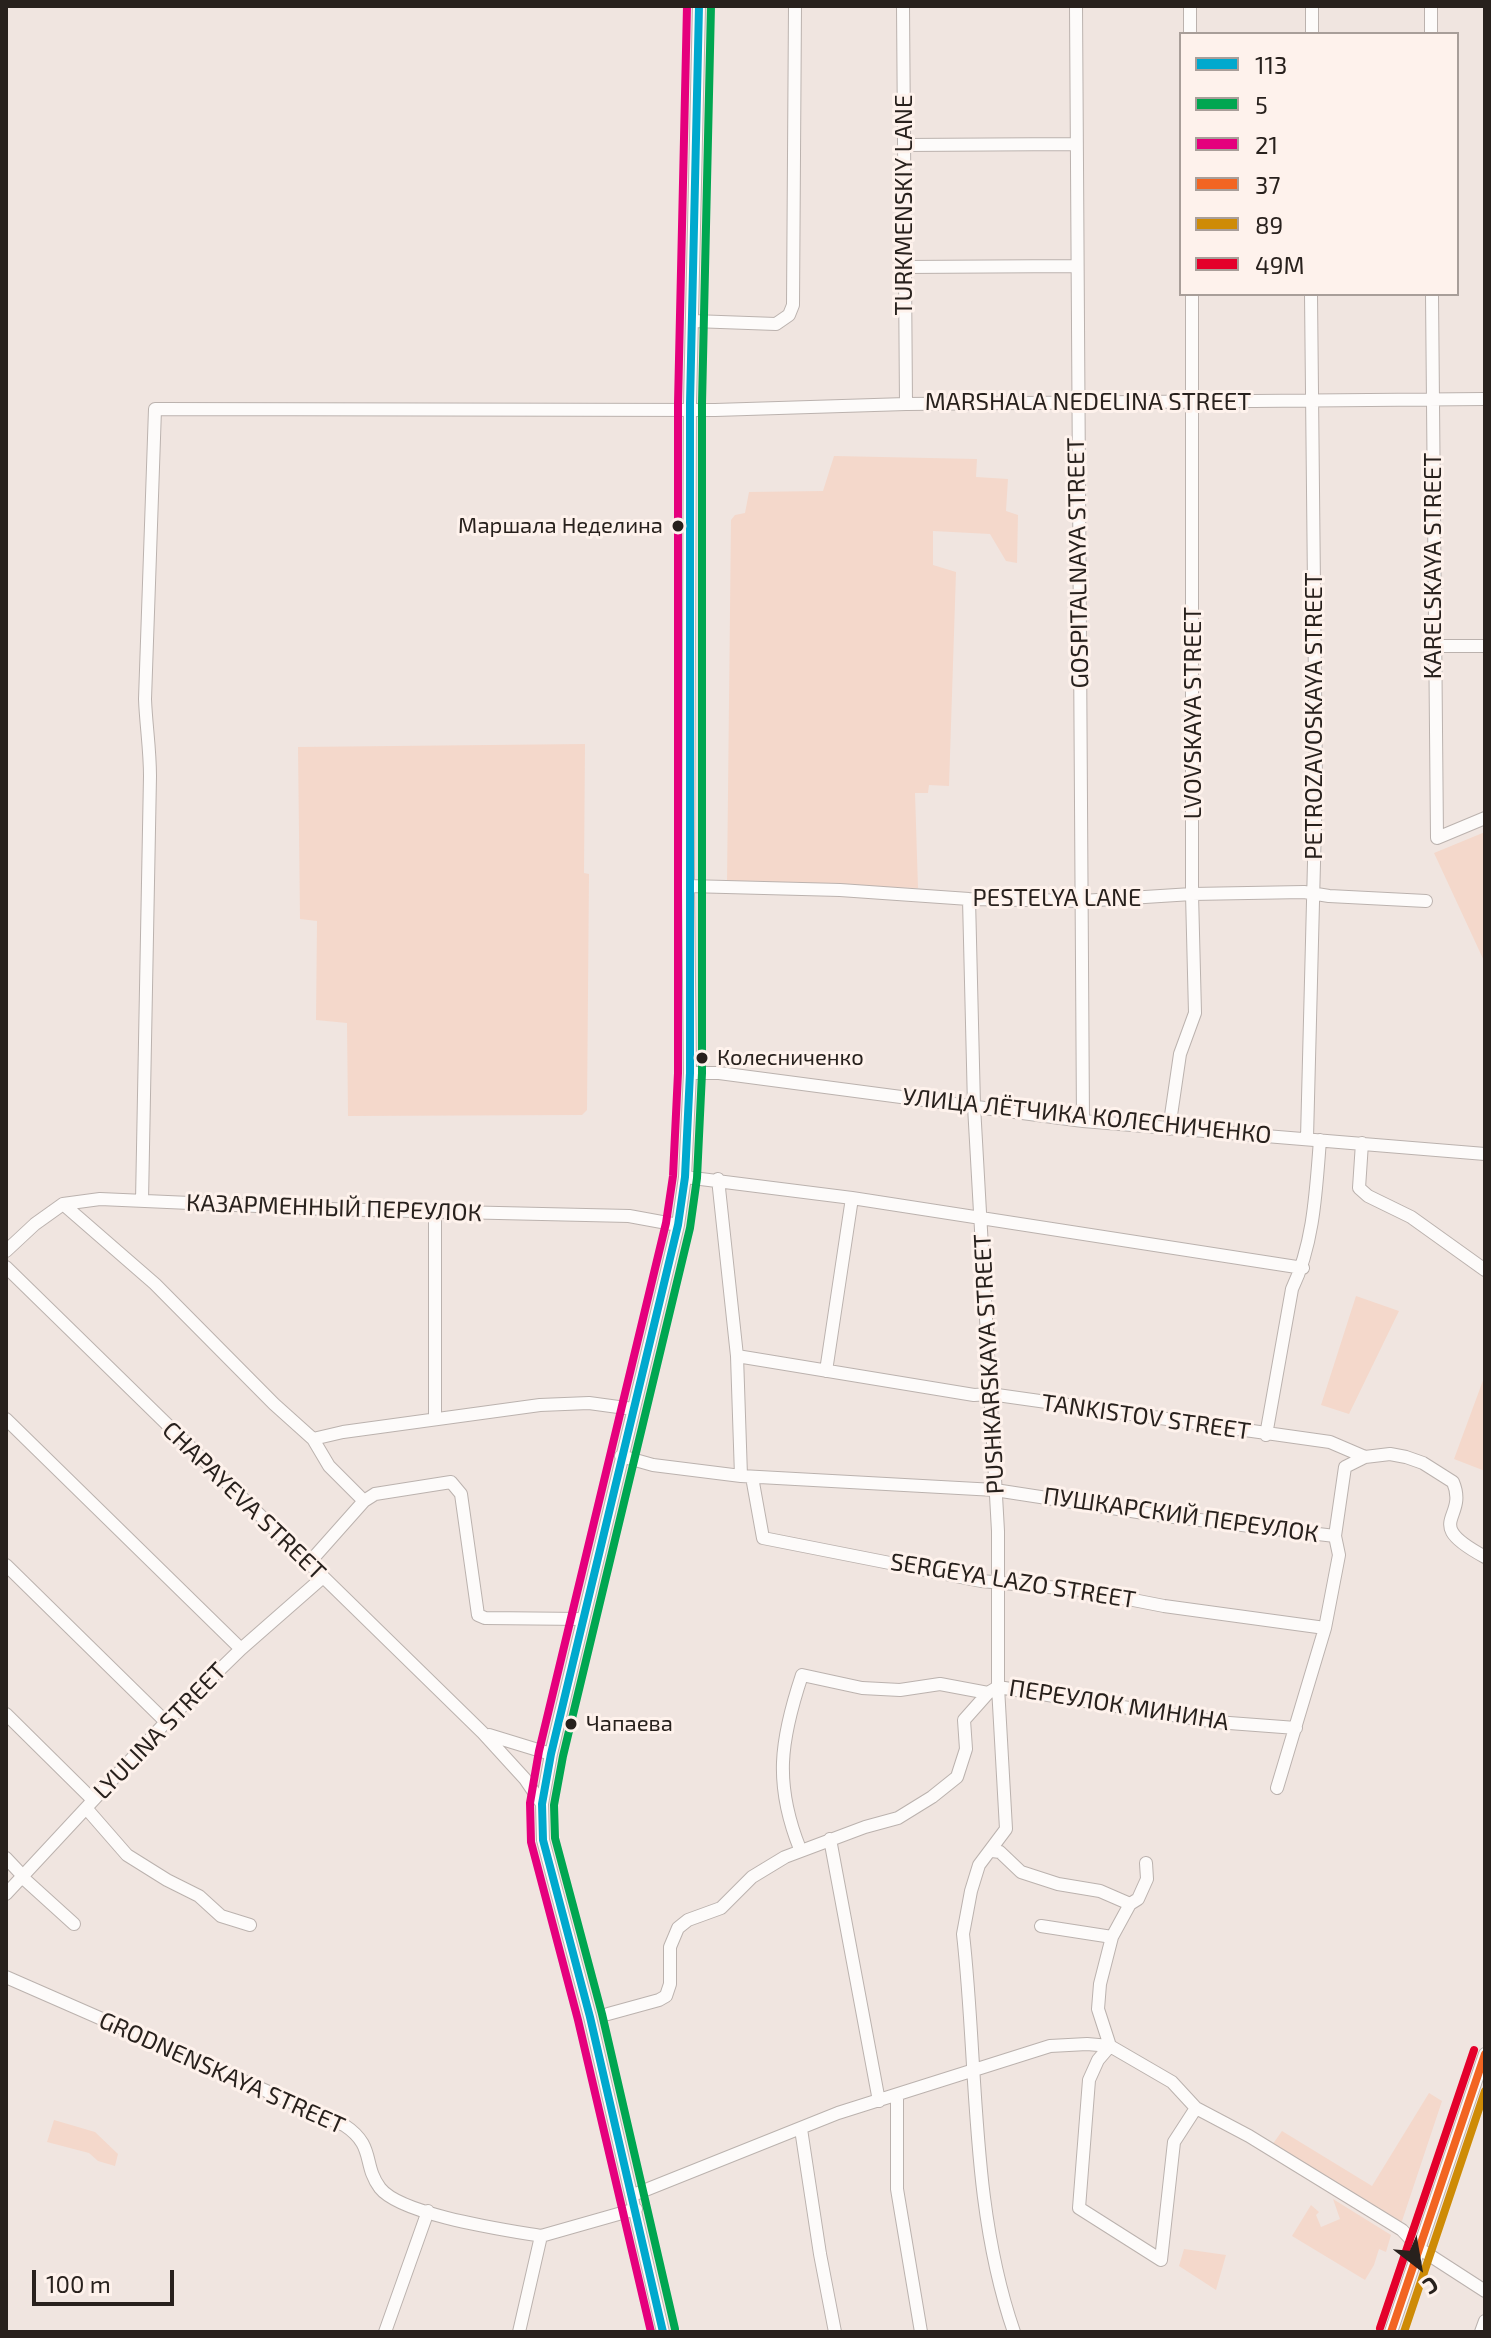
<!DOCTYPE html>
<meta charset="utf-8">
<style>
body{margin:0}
#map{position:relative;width:1491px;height:2338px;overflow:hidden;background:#f0e5e0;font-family:"Exo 2",sans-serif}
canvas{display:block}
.frame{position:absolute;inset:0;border:8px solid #28211d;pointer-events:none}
.legend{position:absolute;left:1179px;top:32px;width:280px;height:264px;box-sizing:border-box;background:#fef2ec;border:2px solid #a89e99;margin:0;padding:10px 14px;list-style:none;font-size:24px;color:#28211d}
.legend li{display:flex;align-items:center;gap:16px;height:40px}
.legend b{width:40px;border:2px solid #a89e99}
.north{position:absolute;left:1379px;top:2226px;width:80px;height:80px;-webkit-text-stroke:6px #fef2ec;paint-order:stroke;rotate:149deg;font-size:22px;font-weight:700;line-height:32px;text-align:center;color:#28211d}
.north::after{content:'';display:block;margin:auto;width:28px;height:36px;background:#28211d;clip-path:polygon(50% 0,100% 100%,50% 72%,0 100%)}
.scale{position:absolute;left:32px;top:2270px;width:142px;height:36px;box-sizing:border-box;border:4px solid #28211d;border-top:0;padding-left:10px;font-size:24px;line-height:28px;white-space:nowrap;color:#28211d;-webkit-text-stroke:6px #fef2ec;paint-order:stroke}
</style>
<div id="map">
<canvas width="1491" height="2338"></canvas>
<div class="frame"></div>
<ul class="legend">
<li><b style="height:10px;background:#00a9ce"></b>113</li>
<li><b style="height:10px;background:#00a651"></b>5</li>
<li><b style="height:10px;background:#e5007d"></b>21</li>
<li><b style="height:10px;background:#f26522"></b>37</li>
<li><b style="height:10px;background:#ce8b06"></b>89</li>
<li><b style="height:10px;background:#e4002b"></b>49М</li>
</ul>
<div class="north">С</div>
<div class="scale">100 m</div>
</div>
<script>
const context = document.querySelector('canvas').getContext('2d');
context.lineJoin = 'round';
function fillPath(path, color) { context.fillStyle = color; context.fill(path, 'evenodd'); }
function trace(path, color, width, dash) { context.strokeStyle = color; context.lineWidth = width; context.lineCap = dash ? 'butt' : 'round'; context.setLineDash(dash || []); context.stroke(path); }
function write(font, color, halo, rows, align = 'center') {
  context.font = font + ' "Exo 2",sans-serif'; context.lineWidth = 6; context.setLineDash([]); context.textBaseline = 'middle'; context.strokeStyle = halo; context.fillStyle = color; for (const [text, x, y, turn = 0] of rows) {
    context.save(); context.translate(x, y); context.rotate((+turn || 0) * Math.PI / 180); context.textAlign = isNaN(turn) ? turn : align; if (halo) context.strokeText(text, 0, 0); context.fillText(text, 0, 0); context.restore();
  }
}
fillPath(new Path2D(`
 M 834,456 L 977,459 L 976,477 L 1008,479 L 1006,511 L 1018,515 L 1017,563 L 1006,561 L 990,534 L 933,531 L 933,565 L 956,572 L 949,786 L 929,785 L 928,793 L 915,793 L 918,888 L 727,883 L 731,520 L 735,515 L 745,513 L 749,492 L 823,491 Z
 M 585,744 L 584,873 L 589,874 L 587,1110 L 582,1115 L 348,1116 L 347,1023 L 316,1020 L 317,921 L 300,919 L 298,747 Z
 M 1485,832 L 1485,963 L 1434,853 Z
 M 1356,1296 L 1399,1311 L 1349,1414 L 1321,1405 Z
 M 1485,1375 L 1485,1471 L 1454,1459 Z
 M 1429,2093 L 1442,2101 L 1401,2224 L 1272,2145 L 1282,2131 L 1372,2186 Z
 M 54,2120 L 95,2132 L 118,2154 L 115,2166 L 98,2161 L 89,2153 L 47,2142 Z
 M 1333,2199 L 1391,2235 L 1386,2252 L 1379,2249 L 1374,2265 L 1365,2280 L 1292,2236 L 1311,2205 L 1319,2212 L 1316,2215 L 1321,2227 L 1340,2219 Z
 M 1184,2249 L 1226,2255 L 1216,2290 L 1179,2266 Z`), '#f4d8cb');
const minor = new Path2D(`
 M 903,6 L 906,404
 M 1076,6 L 1083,1121
 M 1190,6 L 1190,34
 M 1431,6 L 1431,34
 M 1312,34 L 1312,6
 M 904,145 L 1076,144
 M 903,267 L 1077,266
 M 1432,294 L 1437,838 L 1485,818
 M 693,321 L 776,324 L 789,315 L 793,305 L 795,6
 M 1433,646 L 1485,646
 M 688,886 L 840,890 L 969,899 L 1082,901 L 1192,894 L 1304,892 L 1329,896 L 1426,901
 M 969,899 L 974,1106 L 998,1531 L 998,1687 L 1006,1829 L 979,1865 L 971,1891 L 963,1934 C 978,2066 970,2205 1014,2332
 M 690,1073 L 719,1073 L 1083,1121 L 1485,1154
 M 1169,1129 L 1180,1054 L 1195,1013 L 1192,894 L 1192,294
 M 1307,1138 L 1316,784 L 1311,294
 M 1362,1143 L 1359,1188 L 1368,1196 L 1411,1217 L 1485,1270
 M 685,1177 L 852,1198 L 1303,1268
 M 718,1179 L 737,1356 L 741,1476
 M 142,1201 L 150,776 C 150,749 146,725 145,699 L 155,409 L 715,410 L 906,404 L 1485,399
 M 63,1204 L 155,1284 L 274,1404 L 313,1439
 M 6,1251 L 35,1224 L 63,1204 L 100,1199 L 325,1209 L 629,1216 L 678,1225
 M 6,1267 L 483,1733 L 525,1779 L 542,1804
 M 737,1356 L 974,1395 L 990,1394 L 1330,1442 L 1365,1457 L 1390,1454 L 1406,1457 L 1423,1463 L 1453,1482 C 1469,1520 1420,1522 1485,1557
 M 826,1371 L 852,1198
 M 435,1418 L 435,1212
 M 6,1419 L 241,1649
 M 1266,1435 L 1292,1289 C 1314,1243 1316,1190 1320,1140
 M 621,1456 L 653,1465 L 741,1476 L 995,1490 L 1157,1515 L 1335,1536
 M 752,1477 L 763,1538 L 981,1581 L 1082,1590 L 1164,1606 L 1325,1628
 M 364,1501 L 375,1494 L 451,1482 L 461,1494 L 478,1615 L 485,1618 L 583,1619
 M 308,1564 L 364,1501 L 329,1466 L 313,1439 L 343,1432 L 540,1405 L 589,1403 L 633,1409
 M 6,1565 L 166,1722
 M 6,1714 L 93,1800
 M 489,1735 L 551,1754
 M 1277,1788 L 1325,1628 L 1339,1555 L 1335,1536 L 1345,1467 L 1365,1457
 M 86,1808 L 127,1855 L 167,1880 L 199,1896 L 221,1916 L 250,1925
 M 830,1839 L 879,2101
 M 800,1849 C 774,1784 780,1741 802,1675 L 862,1688 L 900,1690 L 940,1684 L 988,1693 L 998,1687 L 1216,1722 L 1296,1728
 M 992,1851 L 1000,1852 L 1021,1872 L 1058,1884 L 1100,1891 L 1130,1904
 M 6,1858 L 22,1875
 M 1146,1863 L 1147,1879 L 1138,1899 L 1130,1904 L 1112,1937 L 1100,1984 L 1098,2009 L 1110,2046 L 1098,2060 L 1089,2080 L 1079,2208 L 1161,2260 L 1174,2142 L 1196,2108
 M 21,1876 L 74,1924
 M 6,1894 L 166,1722 L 241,1649 L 322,1578
 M 1041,1926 L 1112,1937
 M 6,1977 L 344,2125 C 376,2146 362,2164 380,2188 C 401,2215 506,2230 541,2236 L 519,2332
 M 608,2014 L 659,2000 L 666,1996 L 670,1984 L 670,1947 L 678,1928 L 688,1920 L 721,1908 L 752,1877 L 785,1857 L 865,1827 L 898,1818 L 932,1797 L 957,1777 L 966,1749 L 964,1720 L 988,1693
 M 897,2096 L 897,2189 L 921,2332
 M 801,2129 L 820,2254 L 835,2332
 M 633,2195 L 838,2113 L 1050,2046 L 1087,2044 L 1110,2046 L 1172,2082 L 1196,2108 L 1249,2136 L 1402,2230 L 1420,2249 L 1485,2291
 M 541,2236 L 636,2209
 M 385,2332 L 428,2211
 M 663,2332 L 590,2017 L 543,1840 L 542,1804 L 551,1754 L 678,1225 L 685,1177 L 690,1073 L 688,886 L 690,403 L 699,6
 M 1391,2332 L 1485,2054
 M 1481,2332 L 1485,2321`);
trace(minor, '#bbb2ae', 14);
trace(minor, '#fdfbfa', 12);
trace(new Path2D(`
 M 663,2332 L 590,2017 L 543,1840 L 542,1804 L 551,1754 L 678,1225 L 685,1177 L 690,1073 L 690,403 L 699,6`), '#00a9ce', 8);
trace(new Path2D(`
 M 675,2329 L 602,2014 L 555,1838 L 554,1805 L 563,1756 L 690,1228 L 697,1178 L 702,1073 L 702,403 L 711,6`), '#00a651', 8);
trace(new Path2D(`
 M 651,2332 L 578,2020 L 531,1842 L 530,1803 L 539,1751 L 666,1223 L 673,1176 L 678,1073 L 678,403 L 687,6`), '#e5007d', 8);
trace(new Path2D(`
 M 1391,2332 L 1485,2054`), '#f26522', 8);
trace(new Path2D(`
 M 1404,2332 L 1485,2091`), '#ce8b06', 8);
trace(new Path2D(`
 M 1380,2328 L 1474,2050`), '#e4002b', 8);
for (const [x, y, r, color] of [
 [678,526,7,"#28211d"],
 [702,1058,7,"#28211d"],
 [571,1724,7,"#28211d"]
]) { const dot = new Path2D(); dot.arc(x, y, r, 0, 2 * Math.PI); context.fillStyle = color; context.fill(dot); trace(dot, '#fef2ec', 3); }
write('22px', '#28211d', '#fef2ec', [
 ["Маршала Неделина",663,526,"right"],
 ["Колесниченко",717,1058],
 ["Чапаева",586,1724]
], 'left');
write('24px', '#28211d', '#fef2ec', [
 ["TURKMENSKIY LANE",904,205,-90],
 ["MARSHALA NEDELINA STREET",1088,402],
 ["GOSPITALNAYA STREET",1078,563,-91],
 ["KARELSKAYA STREET",1433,566,-90],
 ["LVOVSKAYA STREET",1193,713,-90],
 ["PETROZAVOSKAYA STREET",1314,716,-90],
 ["PESTELYA LANE",1057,898],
 ["УЛИЦА ЛЁТЧИКА КОЛЕСНИЧЕНКО",1087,1116,6],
 ["КАЗАРМЕННЫЙ ПЕРЕУЛОК",334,1208,2],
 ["PUSHKARSKAYA STREET",989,1364,-93],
 ["TANKISTOV STREET",1146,1417,8],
 ["CHAPAYEVA STREET",244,1501,44],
 ["ПУШКАРСКИЙ ПЕРЕУЛОК",1181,1515,8],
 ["SERGEYA LAZO STREET",1013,1581,9],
 ["ПЕРЕУЛОК МИНИНА",1119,1705,9],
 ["LYULINA STREET",160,1731,-46],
 ["GRODNENSKAYA STREET",222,2073,24]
]);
</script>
